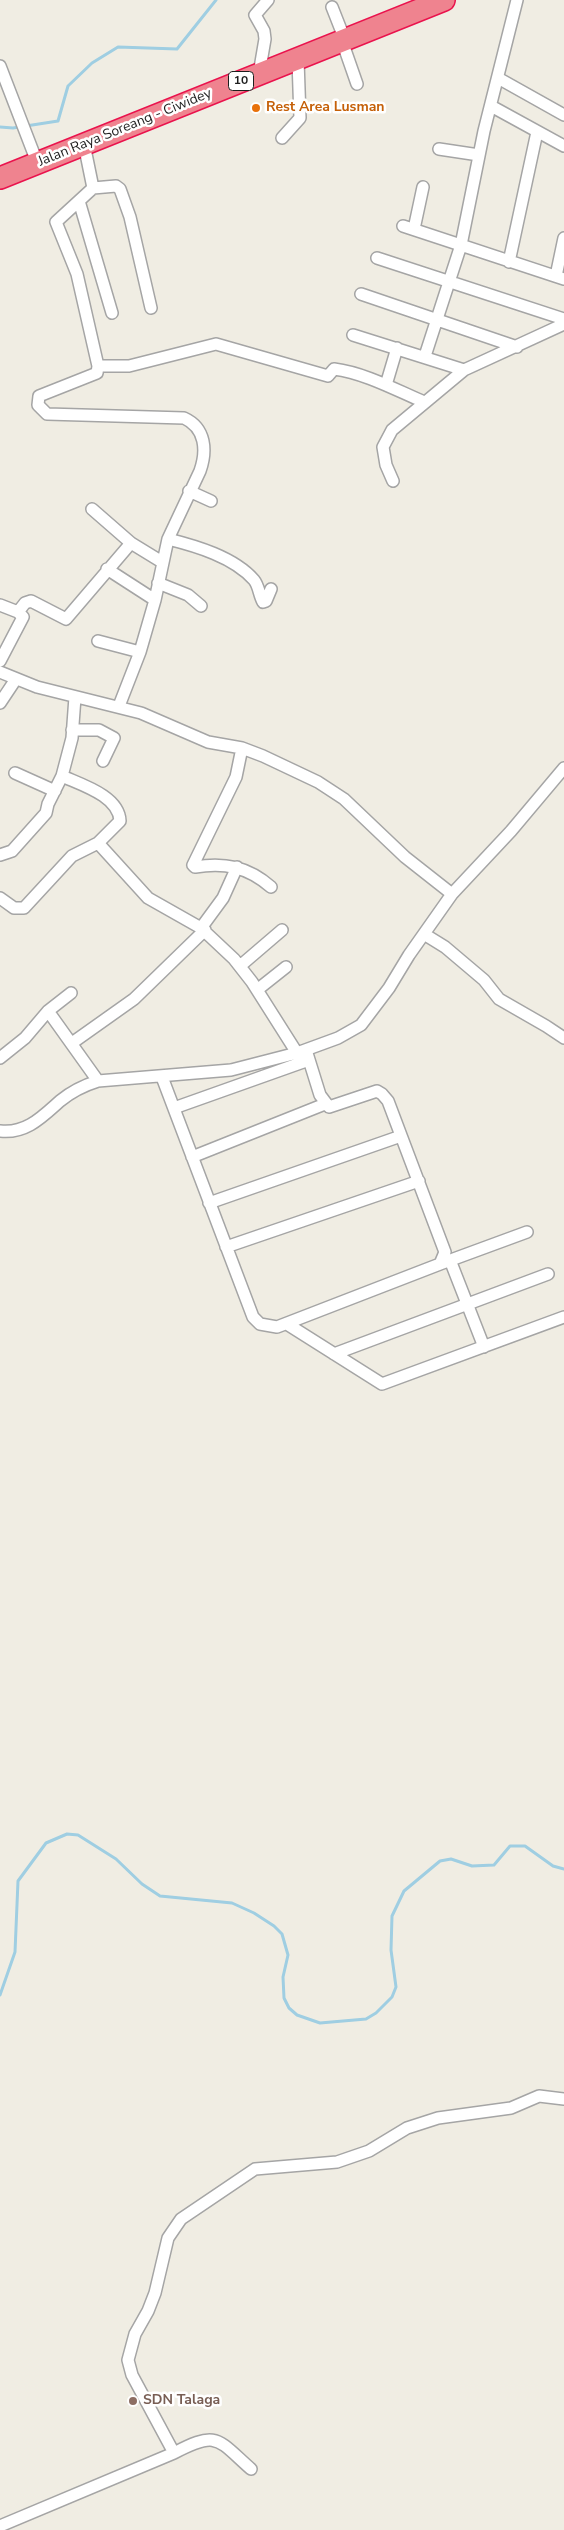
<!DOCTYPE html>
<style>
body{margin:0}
canvas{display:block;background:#f0ede3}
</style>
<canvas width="564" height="2530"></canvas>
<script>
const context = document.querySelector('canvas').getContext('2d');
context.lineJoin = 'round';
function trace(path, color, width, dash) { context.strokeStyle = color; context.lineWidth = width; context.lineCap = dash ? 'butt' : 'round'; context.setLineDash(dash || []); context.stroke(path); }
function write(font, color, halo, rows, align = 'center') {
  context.font = font + ' "Nunito Sans",sans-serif'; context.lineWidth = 5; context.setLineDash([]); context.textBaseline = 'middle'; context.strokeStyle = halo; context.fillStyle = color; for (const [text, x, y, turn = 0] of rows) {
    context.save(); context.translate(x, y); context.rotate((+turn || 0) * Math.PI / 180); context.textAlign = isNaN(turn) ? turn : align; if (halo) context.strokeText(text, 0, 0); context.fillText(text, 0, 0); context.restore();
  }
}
trace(new Path2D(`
 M 0,127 L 13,128 L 58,121 L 68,86 L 92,63 L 118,47 L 177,49 L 216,0
 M 0,1995 L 15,1952 L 18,1881 L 46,1843 L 67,1834 L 78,1835 L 116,1859 L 142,1884 L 160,1896 L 232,1903 L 254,1913 L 274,1926 L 282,1934 L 288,1955 L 283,1977 L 284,1998 L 289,2008 L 297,2015 L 320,2023 L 366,2019 L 376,2013 L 392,1997 L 396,1987 L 391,1950 L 392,1916 L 404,1891 L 440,1861 L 451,1859 L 472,1866 L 494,1865 L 510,1846 L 525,1846 L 553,1866 L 564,1869`), '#9fcee2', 3);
const street = new Path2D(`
 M 332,7 L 345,40
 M 342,41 L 357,84
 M 0,66 L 37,162
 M 259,74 L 265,39 L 264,31 L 255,15 L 268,0
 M 498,78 L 564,115
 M 491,106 L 564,146
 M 282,138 L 300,118 L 298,60
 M 84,144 L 93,188 L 56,222 L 77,274 L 98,366 L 97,373 L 39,396 L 38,405 L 47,414 L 184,418 C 206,428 207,451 200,471 L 168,539 L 155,600 L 140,652 L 119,706
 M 439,149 L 479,155
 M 93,188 L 116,186 L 120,189 L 130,217 L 151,308
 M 79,201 L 112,313
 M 403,226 L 564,279
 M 414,229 L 423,187
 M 377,258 L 564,319
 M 509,262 L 537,132
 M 556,276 L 564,238
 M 361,294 L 517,347
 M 353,335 L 464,370
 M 425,356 L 461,245 L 484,131 L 517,0
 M 98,366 L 129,366 L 216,344 L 328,376 L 334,369 C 365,373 396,390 424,402
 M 386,385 L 397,348
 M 393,481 L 386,465 L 383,447 L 392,430 L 464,370 L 564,324
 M 189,491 L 211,501
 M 92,509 L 131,543 L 162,562
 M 168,539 C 196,546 234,557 254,580 C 259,586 259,595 263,602 L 266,601 L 271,589
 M 107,569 L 155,600
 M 158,583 L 188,595 L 201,606
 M 0,605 L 18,612 L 23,617 L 0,661
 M 18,612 L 25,603 L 31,601 L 66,619 L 131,543
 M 98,641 L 140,652
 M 0,672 L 37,687 L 141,713 L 208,742 L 242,748 L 263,756 L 318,782 L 344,799 L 405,857 L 452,894
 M 0,703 L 16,679
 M 72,730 L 99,730 L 114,738 L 103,761
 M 242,748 L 236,777 L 193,865 L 195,867 C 225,862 248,867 271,887
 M 15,773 L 55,791
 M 62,776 C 82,785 119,796 120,821 L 98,843 L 148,898 L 201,928 L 234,959 L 252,982 L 297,1053
 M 0,855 L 12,851 L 46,813 L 48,804 L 62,776 L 72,738 L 75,697
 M 0,898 L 14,908 L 24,908 L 72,856 L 98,843
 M 201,928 L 223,898 L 237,867
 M 424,934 L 445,947 L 484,980 L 499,999 L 546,1026 L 564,1038
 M 240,966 L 282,930
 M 257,990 L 286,967
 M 48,1011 L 98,1081
 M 72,1043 L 134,999 L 205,930
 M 0,1058 L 25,1038 L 48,1011 L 71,993
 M 162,1077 L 253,1317 L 260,1324 L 277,1327 L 440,1264 L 445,1252 L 388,1101 L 382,1094 L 377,1091 L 329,1107 L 320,1095 L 306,1050
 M 174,1108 L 309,1060
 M 0,1131 C 26,1134 42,1117 60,1101 C 71,1092 85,1085 98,1081 L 231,1070 L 297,1053 L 338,1038 L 361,1025 L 389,988 L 409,955 L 452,894 L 511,831 L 564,768
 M 192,1157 L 325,1104
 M 209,1203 L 401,1136
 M 226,1247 L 419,1181
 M 450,1260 L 484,1347
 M 440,1264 L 527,1232
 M 287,1324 L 382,1384 L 564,1317
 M 334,1354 L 548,1274
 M 174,2453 C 218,2430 217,2439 251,2469
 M 0,2526 L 174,2453 L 132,2375 L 128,2360 L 135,2334 L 148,2311 L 155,2293 L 168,2238 L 181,2219 L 255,2169 L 337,2162 L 369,2151 L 407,2128 L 438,2118 L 511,2108 L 539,2096 L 564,2099`);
const highway = new Path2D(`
 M 0,178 L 444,0`);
trace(street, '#a5a5a5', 14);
trace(highway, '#ea134d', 24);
trace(street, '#fff', 11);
trace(highway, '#ef838f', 21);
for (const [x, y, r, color] of [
 [256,108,5,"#e8710a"],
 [133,2401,5,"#8d6e63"]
]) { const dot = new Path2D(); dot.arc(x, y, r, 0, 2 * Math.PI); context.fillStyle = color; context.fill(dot); trace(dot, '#fff', 2); }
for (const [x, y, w] of [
 [241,81,25]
]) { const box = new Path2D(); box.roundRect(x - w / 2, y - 9.5, w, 19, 4); context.fillStyle = '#fff'; context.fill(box); trace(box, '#1e1e1e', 1); }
write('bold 12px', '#1e1e1e', null, [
 ["10",241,81]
]);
write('bold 14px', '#c56008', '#fff', [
 ["Rest Area Lusman",266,108]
], 'left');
write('14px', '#1e1e1e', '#fff', [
 ["Jalan Raya Soreang - Ciwidey",125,128,-22]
]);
write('bold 14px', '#785e54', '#fff', [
 ["SDN Talaga",143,2401]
], 'left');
</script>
